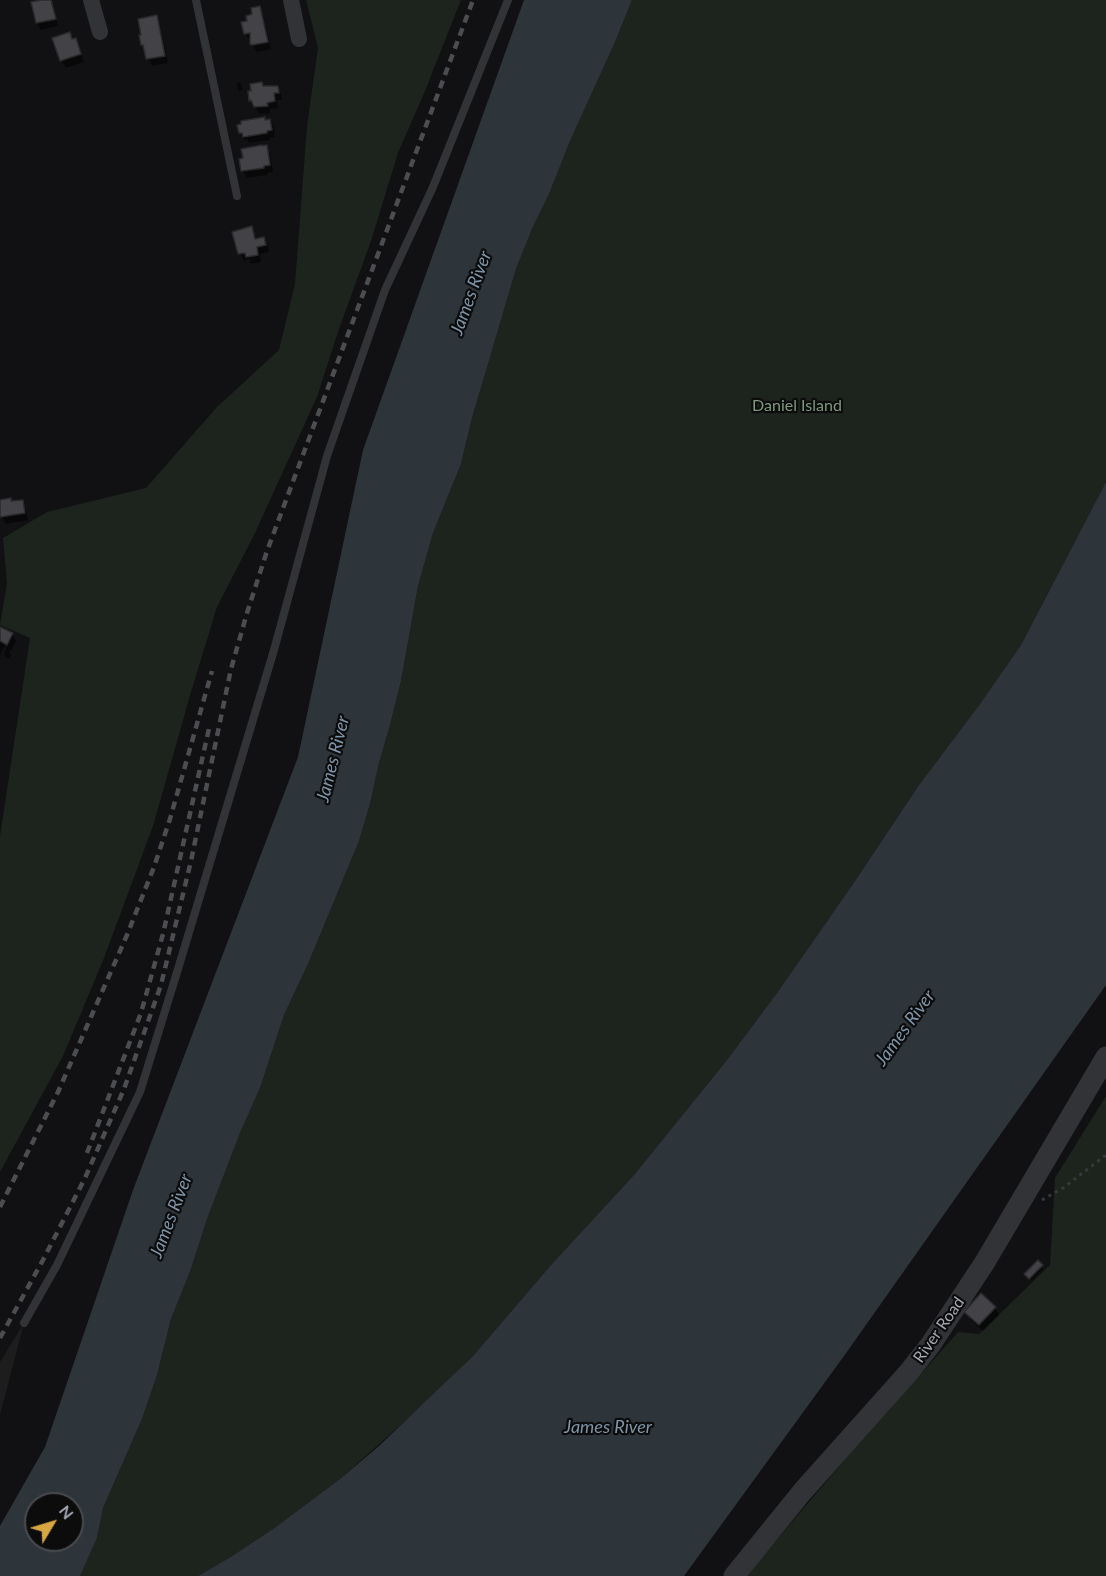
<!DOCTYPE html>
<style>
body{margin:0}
#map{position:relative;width:1106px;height:1576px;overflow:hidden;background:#111012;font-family:Lato,sans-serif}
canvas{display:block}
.north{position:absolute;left:24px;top:1492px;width:60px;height:60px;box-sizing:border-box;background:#0c0c0d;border:2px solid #494a4f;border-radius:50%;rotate:52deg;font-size:16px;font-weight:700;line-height:24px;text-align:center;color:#a4a7b1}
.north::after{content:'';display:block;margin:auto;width:21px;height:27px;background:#d9a741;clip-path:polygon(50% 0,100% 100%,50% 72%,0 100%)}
</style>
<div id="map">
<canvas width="1106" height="1576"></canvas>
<div class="north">N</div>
</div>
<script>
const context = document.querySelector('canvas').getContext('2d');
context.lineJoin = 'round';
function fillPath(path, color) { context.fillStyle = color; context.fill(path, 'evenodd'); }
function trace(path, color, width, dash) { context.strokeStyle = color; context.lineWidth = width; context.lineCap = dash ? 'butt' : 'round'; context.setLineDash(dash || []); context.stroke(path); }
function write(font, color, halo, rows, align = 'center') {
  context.font = font + ' Lato,sans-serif'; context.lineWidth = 4.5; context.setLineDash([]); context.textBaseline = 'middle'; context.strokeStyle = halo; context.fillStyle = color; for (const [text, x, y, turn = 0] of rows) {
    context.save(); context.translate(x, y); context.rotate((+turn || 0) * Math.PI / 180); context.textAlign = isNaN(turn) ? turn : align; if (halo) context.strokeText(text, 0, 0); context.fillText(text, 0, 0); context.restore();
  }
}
fillPath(new Path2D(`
 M 24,1323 L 0,1415 L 0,1362 Z`), '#1d1d1e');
fillPath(new Path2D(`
 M 306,0 L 461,0 L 425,91 L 398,153 L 371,241 L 339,329 L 317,397 L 255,533 L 217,607 L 191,692 L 153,826 L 104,958 L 63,1056 L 0,1172 L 0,836 L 30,638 L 0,625 L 7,583 L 3,538 L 47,512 L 146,488 L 217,407 L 279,350 L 295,284 L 307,126 L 318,48 Z
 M 632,0 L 1106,0 L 1106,482 L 1021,645 L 980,704 L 919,785 L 853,884 L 777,993 L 727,1060 L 634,1175 L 551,1265 L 473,1356 L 424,1404 L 340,1479 L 273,1529 L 229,1558 L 198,1576 L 80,1576 L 97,1538 L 103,1508 L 142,1419 L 157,1375 L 171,1319 L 191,1269 L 207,1219 L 240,1133 L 260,1088 L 284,1015 L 308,964 L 359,841 L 370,804 L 379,763 L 390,725 L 401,681 L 418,586 L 433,533 L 461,464 L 472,418 L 516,269 L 532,229 L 549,194 L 570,141 L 615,42 Z
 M 1106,1096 L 1106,1576 L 746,1576 L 849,1455 L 958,1332 L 979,1334 L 1050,1265 L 1055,1178 Z`), '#1d241e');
fillPath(new Path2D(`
 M 524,0 L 632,0 L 615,42 L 570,141 L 549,194 L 532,229 L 516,269 L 472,418 L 461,464 L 433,533 L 418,586 L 401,681 L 390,725 L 379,763 L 370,804 L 359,841 L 308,964 L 284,1015 L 260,1088 L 240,1133 L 207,1219 L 191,1269 L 171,1319 L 157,1375 L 142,1419 L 103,1508 L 97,1538 L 80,1576 L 0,1576 L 0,1526 L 45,1447 L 133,1190 L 298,757 L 363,450 ZM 36,1504 L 72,1504 L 72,1540 L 36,1540 Z
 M 1106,482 L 1106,985 L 844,1356 L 684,1576 L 198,1576 L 229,1558 L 273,1529 L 340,1479 L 379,1446 L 473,1356 L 551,1265 L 634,1175 L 727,1060 L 777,993 L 853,884 L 919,785 L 980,704 L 1021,645 Z`), '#2e353a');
fillPath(new Path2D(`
 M 48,0 L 50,0 L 54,7 L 58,26 L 41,30 L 37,23 Z
 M 259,8 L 263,15 L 271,49 L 257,52 L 252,44 L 252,40 L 250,41 L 246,34 L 243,23 L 249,22 Z
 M 156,17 L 160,24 L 168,63 L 152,66 L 143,45 Z
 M 69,34 L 79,47 L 84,62 L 66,68 L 62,61 L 54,39 Z
 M 240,82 L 243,90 L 239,91 L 236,83 Z
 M 277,87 L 281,94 L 282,100 L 277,100 L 278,108 L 270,109 L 270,113 L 259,114 L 251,100 L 253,92 L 264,88 Z
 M 269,120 L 274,127 L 275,137 L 270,138 L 270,140 L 249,143 L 247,139 L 244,140 L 240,133 Z
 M 266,147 L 270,154 L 273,172 L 267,173 L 267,175 L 247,178 L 243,171 L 241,160 Z
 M 252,228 L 257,240 L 264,239 L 268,246 L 269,252 L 260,254 L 261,262 L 251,264 L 249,259 L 244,261 L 240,253 Z
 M 10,500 L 12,503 L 22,501 L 26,508 L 28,520 L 6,524 L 2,517 L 0,502 Z
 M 0,629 L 12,634 L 16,641 L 11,651 L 8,649 L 11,655 L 10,658 L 6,657 L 4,654 L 7,646 L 5,645 L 0,656 Z
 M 1042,1266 L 1043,1269 L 1032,1280 L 1028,1277 Z
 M 995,1308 L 999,1315 L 983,1331 L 970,1319 L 966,1312 Z`), '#0007');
const building = new Path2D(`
 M 41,0 L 51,0 L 56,19 L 36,23 L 31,2 Z
 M 260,6 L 268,42 L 252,45 L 250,44 L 250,33 L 244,34 L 241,22 L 247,21 L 246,16 L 252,14 L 251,8 Z
 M 157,15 L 165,56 L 146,59 L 143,45 L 141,45 L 139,35 L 141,35 L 138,19 Z
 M 70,32 L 72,39 L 76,38 L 81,54 L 60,61 L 52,38 Z
 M 262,82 L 263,86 L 278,86 L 279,93 L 274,93 L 275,101 L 267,103 L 268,106 L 254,107 L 251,100 L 249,101 L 248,91 L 251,91 L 250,84 Z
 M 265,117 L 265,120 L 270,119 L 272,130 L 267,131 L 267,133 L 243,137 L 242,133 L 239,133 L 237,125 L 241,124 L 241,121 Z
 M 262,145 L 262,146 L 267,145 L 270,165 L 264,166 L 264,168 L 241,171 L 239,159 L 243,158 L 241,149 Z
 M 252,226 L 255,239 L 264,237 L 266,245 L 257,247 L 258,255 L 246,257 L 245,253 L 238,254 L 232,232 Z
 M 11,498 L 11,501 L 23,500 L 25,513 L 0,517 L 0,500 Z
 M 0,627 L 13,633 L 7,645 L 0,641 Z
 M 1038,1260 L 1043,1265 L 1029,1279 L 1024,1274 Z
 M 981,1293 L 996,1307 L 979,1325 L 964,1312 Z`);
fillPath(building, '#434347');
trace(building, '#2b2b2d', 1.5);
trace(new Path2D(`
 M 1042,1200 L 1063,1188 L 1106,1155`), '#38393d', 3, [3, 4.5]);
trace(new Path2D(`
 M 196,0 L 237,196
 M 24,1323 L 57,1265 L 140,1092 L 178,969 L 274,650 L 327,456 L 385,290 L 433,187 L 508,0`), '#323336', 8);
trace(new Path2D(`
 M 91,0 L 100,32
 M 291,0 L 299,39`), '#323336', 16);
trace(new Path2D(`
 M 734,1576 L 802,1492 L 909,1372 L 931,1344 L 985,1262 L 1106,1057`), '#323336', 21);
trace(new Path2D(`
 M 87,1153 L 141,1013 L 163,934 L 210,724
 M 0,1207 L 58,1092 L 127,935 L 154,867 L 170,819 L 212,671
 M 0,1338 L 43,1260 L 85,1178 L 124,1089 L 161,985 L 191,861 L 231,669 L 247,613 L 267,551 L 473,0`), '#4b4d51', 4.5, [8, 6]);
write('16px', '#7d997f', '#0c0c0d', [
 ["Daniel Island",797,406]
]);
write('16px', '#a4a7b1', '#0c0c0d', [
 ["River Road",939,1330,-55]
]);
write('italic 18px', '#7e94a8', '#0c0c0d', [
 ["James River",471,293,-70],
 ["James River",333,759,-76],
 ["James River",905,1028,-54],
 ["James River",171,1216,-69],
 ["James River",608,1427]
]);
</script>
